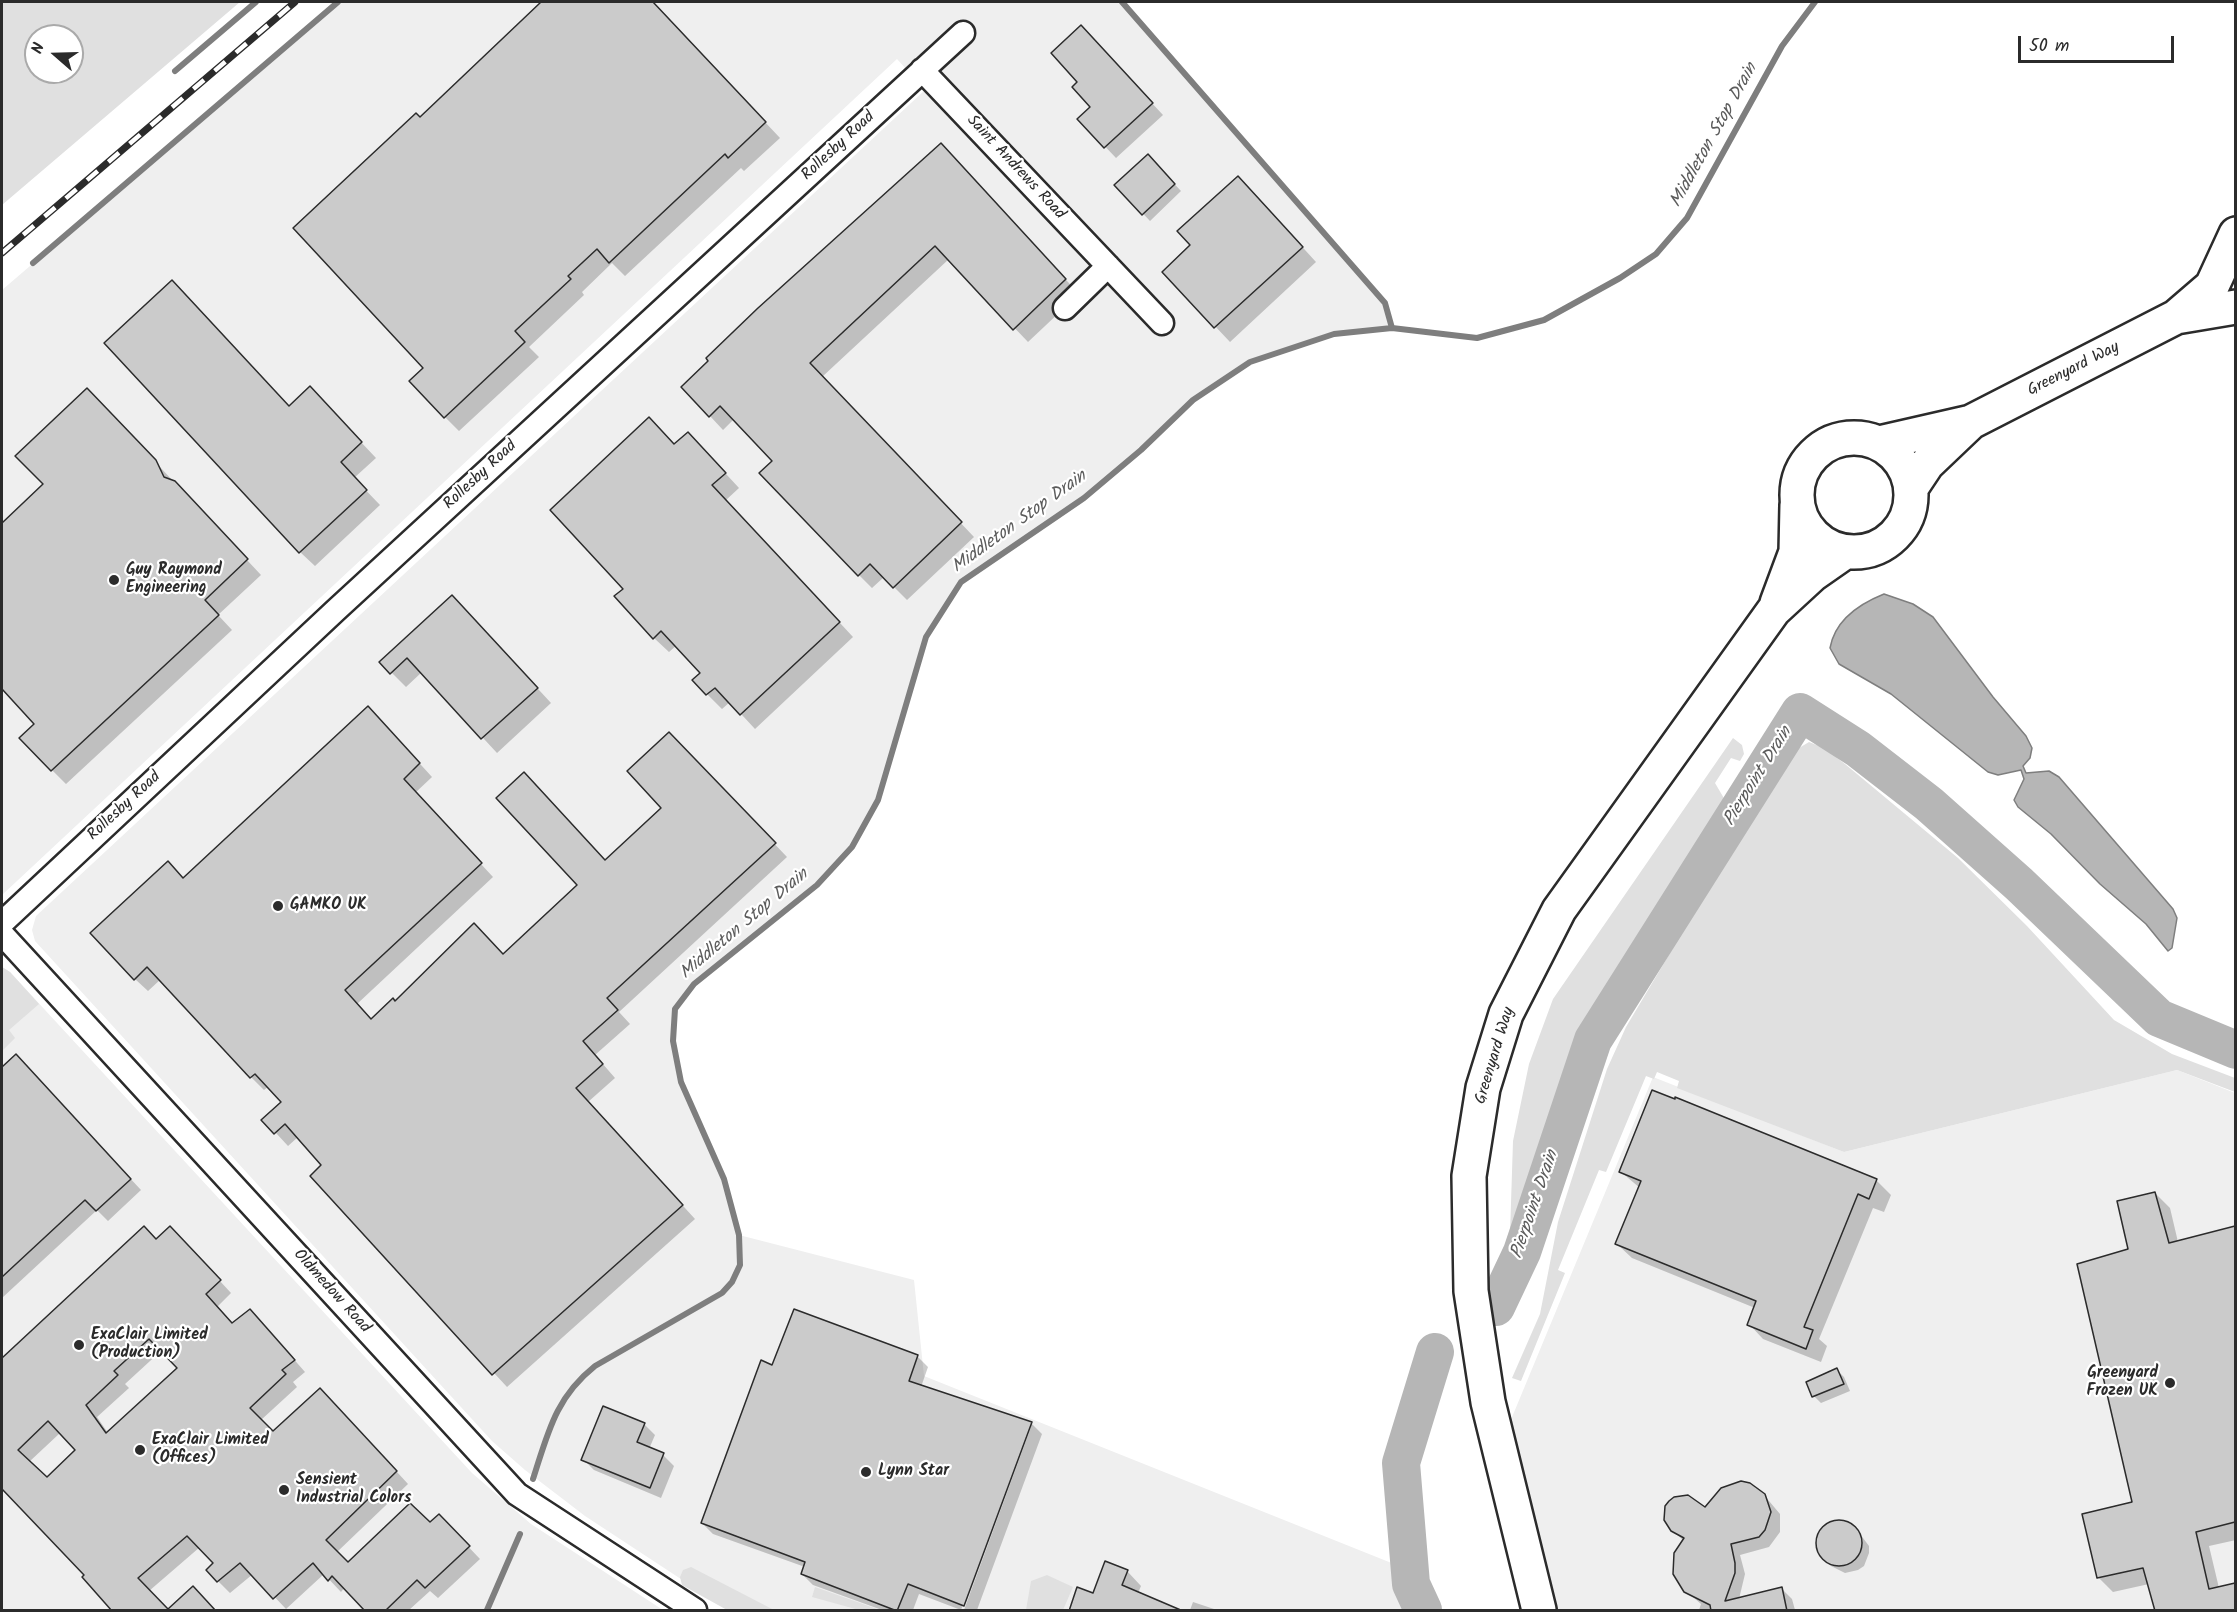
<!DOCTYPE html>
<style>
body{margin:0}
#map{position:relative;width:2237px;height:1612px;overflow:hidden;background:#fff;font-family:Kalam,sans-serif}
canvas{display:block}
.frame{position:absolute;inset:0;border:3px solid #2b2b2b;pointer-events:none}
.north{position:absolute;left:24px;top:24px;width:60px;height:60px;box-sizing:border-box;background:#fff;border:2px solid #aaa;border-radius:50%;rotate:290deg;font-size:16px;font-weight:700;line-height:24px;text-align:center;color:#2b2b2b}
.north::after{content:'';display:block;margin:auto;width:21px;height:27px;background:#2b2b2b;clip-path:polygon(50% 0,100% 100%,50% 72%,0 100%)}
.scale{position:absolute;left:2018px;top:36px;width:156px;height:27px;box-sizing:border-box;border:3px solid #2b2b2b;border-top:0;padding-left:8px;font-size:18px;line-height:21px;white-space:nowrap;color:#2b2b2b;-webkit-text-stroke:4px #fff;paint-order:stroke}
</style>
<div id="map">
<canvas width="2237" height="1612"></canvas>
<div class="frame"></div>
<div class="north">N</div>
<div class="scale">50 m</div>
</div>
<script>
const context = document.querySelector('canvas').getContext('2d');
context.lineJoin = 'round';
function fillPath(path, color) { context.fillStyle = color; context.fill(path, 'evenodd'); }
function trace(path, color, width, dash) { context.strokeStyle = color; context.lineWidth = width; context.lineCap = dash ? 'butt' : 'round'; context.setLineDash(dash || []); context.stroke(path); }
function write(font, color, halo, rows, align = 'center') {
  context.font = font + ' Kalam,sans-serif'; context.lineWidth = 4.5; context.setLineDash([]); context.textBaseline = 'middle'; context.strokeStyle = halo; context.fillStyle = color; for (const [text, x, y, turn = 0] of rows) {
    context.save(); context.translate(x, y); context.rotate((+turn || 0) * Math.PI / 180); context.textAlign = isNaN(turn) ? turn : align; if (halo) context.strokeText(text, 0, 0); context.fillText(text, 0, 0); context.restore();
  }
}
fillPath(new Path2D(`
 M 338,2 L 1122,2 L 1385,303 L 1392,328 L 1334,334 L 1250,362 L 1193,400 L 1141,450 L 1084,498 L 961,582 L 926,637 L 878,800 L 852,847 L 817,885 L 694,984 L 675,1009 L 672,1026 L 681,1082 L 724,1179 L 739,1235 L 914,1280 L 924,1376 L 1409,1570 L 1411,1584 L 1423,1610 L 736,1610 L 687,1583 L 585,1516 L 525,1470 L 492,1441 L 35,941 L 32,930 L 36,916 L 925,90 L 897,59 L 2,895 L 2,290 Z
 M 2,967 L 10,972 L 472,1473 L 531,1524 L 663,1610 L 2,1610 Z
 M 2177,1070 L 2235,1093 L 2235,1610 L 1551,1610 L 1510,1422 L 1653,1077 L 1844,1152 Z`), '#efefef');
fillPath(new Path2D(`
 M 2,2 L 240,2 L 2,205 ZM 36,36 L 72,36 L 72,72 L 36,72 Z
 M 1733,738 L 1742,745 L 1744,754 L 1740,761 L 1731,758 L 1715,783 L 1725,800 L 1683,875 L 1603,996 L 1567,1069 L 1516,1235 L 1510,1234 L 1513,1141 L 1529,1064 L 1553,999 Z
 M 1809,742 L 1824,748 L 1845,764 L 1958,858 L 2027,926 L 2114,1020 L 2172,1054 L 2235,1078 L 2235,1092 L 2177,1070 L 1844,1152 L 1677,1088 L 1679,1081 L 1657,1072 L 1654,1079 L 1646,1076 L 1606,1172 L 1599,1170 L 1558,1270 L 1565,1273 L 1521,1381 L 1512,1378 L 1540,1314 L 1558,1222 L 1607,1069 L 1626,1027 L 1767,790 L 1799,748 Z
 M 2,967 L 10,972 L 39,1004 L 9,1030 L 15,1038 L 2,1051 Z
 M 691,1567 L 774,1610 L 727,1610 L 682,1585 L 680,1577 L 683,1570 Z
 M 1047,1575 L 1073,1587 L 1063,1610 L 1026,1610 L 1031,1581 Z
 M 815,1587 L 880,1610 L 859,1610 L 812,1597 Z`), '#e0e0e0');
const water = new Path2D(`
 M 1884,594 L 1913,604 L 1933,617 L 1993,697 L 2026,736 L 2032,748 L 2030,758 L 2023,766 L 2026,773 L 2049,771 L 2059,777 L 2173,909 L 2177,918 L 2172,948 L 2168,951 L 2146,924 L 2100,884 L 2051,834 L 2018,807 L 2014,800 L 2024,779 L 2021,770 L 1998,775 L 1988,772 L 1891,694 L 1839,664 L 1830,648 C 1835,620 1859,604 1884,594 Z`);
fillPath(water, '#b6b6b6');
trace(water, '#7e7e7e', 1.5);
fillPath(new Path2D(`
 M 543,2 L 652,2 L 780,138 L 744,171 L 741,168 L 625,276 L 612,263 L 582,292 L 584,295 L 529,347 L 539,357 L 459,431 L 445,417 L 425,368 L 420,119 Z
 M 1091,38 L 1163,115 L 1116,158 L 1079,119 L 1092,107 Z
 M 1148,156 L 1181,191 L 1150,221 L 1116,185 Z
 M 954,158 L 1079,294 L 1028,342 L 949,259 L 822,377 L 974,537 L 907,600 L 884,577 L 872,588 L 859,575 L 774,461 L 734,419 L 723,430 L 710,416 Z
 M 1252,192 L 1316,262 L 1230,342 L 1164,272 Z
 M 324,403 L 376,458 L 354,478 L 380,505 L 315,566 L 300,552 L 289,408 Z
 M 101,404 L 261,575 L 218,615 L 232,630 L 66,784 L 52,770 L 36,724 L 2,687 L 2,525 L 45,484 Z
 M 675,446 L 702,448 L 739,488 L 726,500 L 853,637 L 755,729 L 730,702 L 722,709 L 707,694 L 694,680 L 703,673 L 677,645 L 669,652 L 654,638 L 625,589 Z
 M 467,612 L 551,703 L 497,753 L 422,672 L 406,687 L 381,662 Z
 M 381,721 L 432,777 L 415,793 L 493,877 L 357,1004 L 372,1020 L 395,1003 L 503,956 L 664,808 L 682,747 L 787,857 L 619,1012 L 630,1024 L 595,1055 L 615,1078 L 588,1102 L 695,1219 L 507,1387 L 312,1176 L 323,1165 L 298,1137 L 288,1146 L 264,1120 L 283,1102 L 269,1086 L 264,1090 L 251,1077 L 161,979 L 148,991 L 135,979 L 184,880 Z
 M 16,1056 L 141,1190 L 108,1221 L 97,1210 L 2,1298 L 2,1070 Z
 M 1621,1172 L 1876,1180 L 1891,1195 L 1884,1212 L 1873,1208 L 1819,1339 L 1827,1346 L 1821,1362 L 1763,1339 L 1749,1324 L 1755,1308 L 1632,1258 L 1617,1244 L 1640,1188 Z
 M 2155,1193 L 2170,1208 L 2178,1242 L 2236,1228 L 2236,1540 L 2209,1546 L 2219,1588 L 2236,1585 L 2236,1610 L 2148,1610 L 2156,1609 L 2149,1584 L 2113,1592 L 2098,1577 L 2133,1503 L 2130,1250 Z
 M 144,1228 L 156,1241 L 182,1240 L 231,1293 L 217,1307 L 233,1324 L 262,1323 L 305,1372 L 293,1382 L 297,1387 L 261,1420 L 273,1433 L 332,1401 L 408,1484 L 336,1553 L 348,1564 L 430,1524 L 439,1516 L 480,1559 L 438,1598 L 430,1591 L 409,1610 L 367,1610 L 345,1587 L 341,1592 L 324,1574 L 286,1609 L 253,1574 L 230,1593 L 218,1581 L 215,1563 L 200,1547 L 149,1591 L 86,1576 L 2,1487 L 2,1360 ZM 162,1350 L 179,1368 L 108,1433 L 97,1417 L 129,1388 L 125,1384 ZM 60,1433 L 77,1450 L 47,1479 L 29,1462 Z
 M 917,1356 L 928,1367 L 921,1387 L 1031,1423 L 1042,1434 L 977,1610 L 964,1610 L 1031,1427 L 1028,1427 L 961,1610 L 919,1594 L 913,1610 L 882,1610 L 813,1585 L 802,1574 L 805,1567 L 713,1534 L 702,1523 L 773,1366 Z
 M 1837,1370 L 1844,1377 L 1850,1391 L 1821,1403 L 1814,1396 Z
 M 644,1424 L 655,1435 L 649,1449 L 663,1455 L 674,1466 L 661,1498 L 594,1470 L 583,1459 Z
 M 1740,1483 L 1758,1488 L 1780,1514 L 1780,1532 L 1769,1547 L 1740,1555 L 1745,1574 L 1739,1599 L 1781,1588 L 1792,1599 L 1795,1610 L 1699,1610 L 1701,1604 L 1686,1591 L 1684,1541 L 1672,1530 L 1705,1509 L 1722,1489 Z
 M 1841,1521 L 1854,1526 L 1869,1546 L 1869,1553 L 1864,1566 L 1858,1570 L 1845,1573 L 1831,1566 L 1819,1552 L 1818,1538 L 1826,1525 Z
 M 1127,1571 L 1141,1586 L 1138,1593 L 1094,1595 Z
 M 1193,1602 L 1217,1610 L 1190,1610 Z`), '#0003');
trace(new Path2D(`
 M 1122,2 L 1385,303 L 1392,328
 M 175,71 L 256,2
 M 33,263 L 338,2
 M 533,1479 C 548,1433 555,1398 595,1366 L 722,1293 L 732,1282 L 740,1265 L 739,1235 L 724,1179 L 681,1082 L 673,1041 L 675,1009 L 694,984 L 817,885 L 852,847 L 878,800 L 926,637 L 961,582 L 1084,498 L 1141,450 L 1193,400 L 1250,362 L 1334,334 L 1392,328 L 1477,338 L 1544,320 L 1620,278 L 1656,254 L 1687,218 L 1782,46 L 1815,2
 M 487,1610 L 520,1534`), '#7e7e7e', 6);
trace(new Path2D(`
 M 1496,1307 L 1522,1252 L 1593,1040 L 1800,712 L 1858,749 L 1929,804 L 2019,884 L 2159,1018 L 2236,1050
 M 1423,1610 L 1411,1584 L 1401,1463 L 1435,1352`), '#b6b6b6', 38);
const building = new Path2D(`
 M 541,2 L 653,2 L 766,122 L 728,158 L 725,154 L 609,263 L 597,249 L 568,276 L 571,279 L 515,331 L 525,342 L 444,418 L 409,381 L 423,368 L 293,228 L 416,113 L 420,117 Z
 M 1081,25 L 1153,103 L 1104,148 L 1077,119 L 1090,107 L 1072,87 L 1077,82 L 1051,53 Z
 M 941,143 L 1066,279 L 1013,330 L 935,246 L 810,363 L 962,522 L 893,588 L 870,564 L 858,576 L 759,473 L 772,461 L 720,406 L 709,417 L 681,387 L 708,361 L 706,358 L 758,308 Z
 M 1148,154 L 1175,184 L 1142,215 L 1114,185 Z
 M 1238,176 L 1303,247 L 1214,328 L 1162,272 L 1190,245 L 1177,231 Z
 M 172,280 L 289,406 L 310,386 L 362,442 L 341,462 L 367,490 L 299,553 L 104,343 Z
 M 87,388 L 156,460 L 164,477 L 175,481 L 248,559 L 205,600 L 219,615 L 51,771 L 19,738 L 34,724 L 2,689 L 2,523 L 43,484 L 15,456 Z
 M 649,417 L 674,444 L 688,432 L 726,473 L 712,485 L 840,622 L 740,715 L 715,688 L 706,695 L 692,680 L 700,673 L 661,631 L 653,639 L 614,596 L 623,589 L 550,510 Z
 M 452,595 L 538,688 L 481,739 L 407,658 L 390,674 L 379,662 Z
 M 368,706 L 420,763 L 404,779 L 482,863 L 345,990 L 371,1019 L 393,998 L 395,1001 L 474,923 L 503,954 L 577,885 L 496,798 L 524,772 L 605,860 L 661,808 L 627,771 L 669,732 L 776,843 L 607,998 L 618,1010 L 583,1041 L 603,1064 L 576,1088 L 683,1205 L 492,1375 L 310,1176 L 321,1165 L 285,1124 L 274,1134 L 261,1120 L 281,1102 L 255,1074 L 250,1078 L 147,967 L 134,980 L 90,933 L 168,861 L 183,878 Z
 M 16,1054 L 131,1179 L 96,1211 L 85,1200 L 2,1277 L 2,1067 Z
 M 1652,1090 L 1675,1099 L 1675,1097 L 1877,1179 L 1869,1199 L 1858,1194 L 1804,1327 L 1813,1330 L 1806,1349 L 1747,1325 L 1756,1301 L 1615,1244 L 1641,1181 L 1619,1172 Z
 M 2155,1192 L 2169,1243 L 2235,1226 L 2235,1522 L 2196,1532 L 2209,1589 L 2235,1583 L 2235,1611 L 2155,1611 L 2143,1568 L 2097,1578 L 2082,1514 L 2132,1502 L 2077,1264 L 2128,1249 L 2117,1201 Z
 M 144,1226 L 156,1239 L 170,1226 L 221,1280 L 206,1294 L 232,1323 L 250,1309 L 295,1360 L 282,1370 L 286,1374 L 250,1408 L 273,1431 L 320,1388 L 397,1471 L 326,1540 L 348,1562 L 410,1503 L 430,1522 L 439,1514 L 470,1546 L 425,1588 L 417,1580 L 385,1611 L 365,1611 L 332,1576 L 328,1581 L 313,1563 L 273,1599 L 240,1563 L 217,1582 L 206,1570 L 213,1563 L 187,1536 L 138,1578 L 168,1609 L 193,1586 L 216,1611 L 112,1611 L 82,1577 L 84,1575 L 2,1489 L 2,1358 ZM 149,1339 L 177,1368 L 106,1433 L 86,1405 L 118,1375 L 114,1371 ZM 48,1421 L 75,1450 L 47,1477 L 18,1450 Z
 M 794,1309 L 918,1355 L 909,1381 L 1032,1422 L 964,1606 L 908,1584 L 897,1611 L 801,1574 L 805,1562 L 701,1523 L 761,1360 L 772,1365 Z
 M 1837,1368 L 1844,1384 L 1812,1397 L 1806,1382 Z
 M 603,1406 L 645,1423 L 637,1442 L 664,1453 L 650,1488 L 581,1460 Z
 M 1741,1481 L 1750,1483 L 1765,1494 L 1771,1512 L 1765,1530 L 1759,1537 L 1731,1544 L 1735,1563 L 1735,1573 L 1725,1601 L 1782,1587 L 1787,1611 L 1711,1611 L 1710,1605 L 1684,1592 L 1673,1574 L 1674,1553 L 1684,1538 L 1671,1531 L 1664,1520 L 1665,1506 L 1669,1501 L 1674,1497 L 1688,1495 L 1705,1507 L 1721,1488 Z
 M1816 1543a23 23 0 1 1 46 0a23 23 0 1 1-46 0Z
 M 1105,1561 L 1128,1570 L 1122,1585 L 1183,1611 L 1069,1611 L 1077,1587 L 1093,1593 Z`);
fillPath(building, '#cbcbcb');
trace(building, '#2b2b2b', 1.5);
const street = new Path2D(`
 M 922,70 L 1162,323
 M 1065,308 L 1108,266
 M 2,923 L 336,610 L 963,33
 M 2,934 L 517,1494 L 695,1610`);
const secondary = new Path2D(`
 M 2176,317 L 2236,307
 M1797 495a57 57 0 1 1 114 0a57 57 0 1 1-114 0Z
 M 1879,443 L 1971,422 L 2176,317 L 2212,286 L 2236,234
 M 1911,488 L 1927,464 L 1969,424
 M 1777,603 L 1796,552 L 1797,505
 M 1539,1610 L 1488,1402 L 1471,1291 L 1469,1176 L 1483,1088 L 1506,1014 L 1559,910 L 1774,610 L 1812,575 L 1845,552`);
trace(street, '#2b2b2b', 27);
trace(secondary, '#2b2b2b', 38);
trace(street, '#fff', 22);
trace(secondary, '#fff', 33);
const rail = new Path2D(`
 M 2,253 L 295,2`);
trace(rail, '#2b2b2b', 7);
trace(rail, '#fff', 4.5, [14]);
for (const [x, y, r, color] of [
 [114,580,6,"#2b2b2b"],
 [278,906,6,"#2b2b2b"],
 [79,1345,6,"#2b2b2b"],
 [2170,1383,6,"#2b2b2b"],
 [140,1450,6,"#2b2b2b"],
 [866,1472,6,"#2b2b2b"],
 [284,1490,6,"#2b2b2b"]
]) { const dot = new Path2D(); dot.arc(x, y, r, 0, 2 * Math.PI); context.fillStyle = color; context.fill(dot); trace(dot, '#fff', 2); }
write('16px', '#2b2b2b', '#fff', [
 ["Rollesby Road",839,147,-43],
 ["Saint Andrews Road",1015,168,47],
 ["Greenyard Way",2074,370,-27],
 ["Rollesby Road",481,476,-43],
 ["Rollesby Road",125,807,-43],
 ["Greenyard Way",1496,1056,-73],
 ["Oldmedow Road",331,1292,48]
]);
write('bold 16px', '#2b2b2b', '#fff', [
 ["Guy Raymond",126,571],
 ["Engineering",126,589],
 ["GAMKO UK",290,906],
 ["ExaClair Limited",91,1336],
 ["(Production)",91,1354],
 ["Greenyard",2158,1374,"right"],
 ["Frozen UK",2158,1392,"right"],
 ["ExaClair Limited",152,1441],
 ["(Offices)",152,1459],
 ["Lynn Star",878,1472],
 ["Sensient",296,1481],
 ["Industrial Colors",296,1499]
], 'left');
write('italic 18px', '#5c5c5c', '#fff', [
 ["Middleton Stop Drain",1715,136,-61],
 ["Middleton Stop Drain",1020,523,-36],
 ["Pierpoint Drain",1759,777,-58],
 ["Middleton Stop Drain",745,925,-40],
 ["Pierpoint Drain",1536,1205,-71]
]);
</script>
